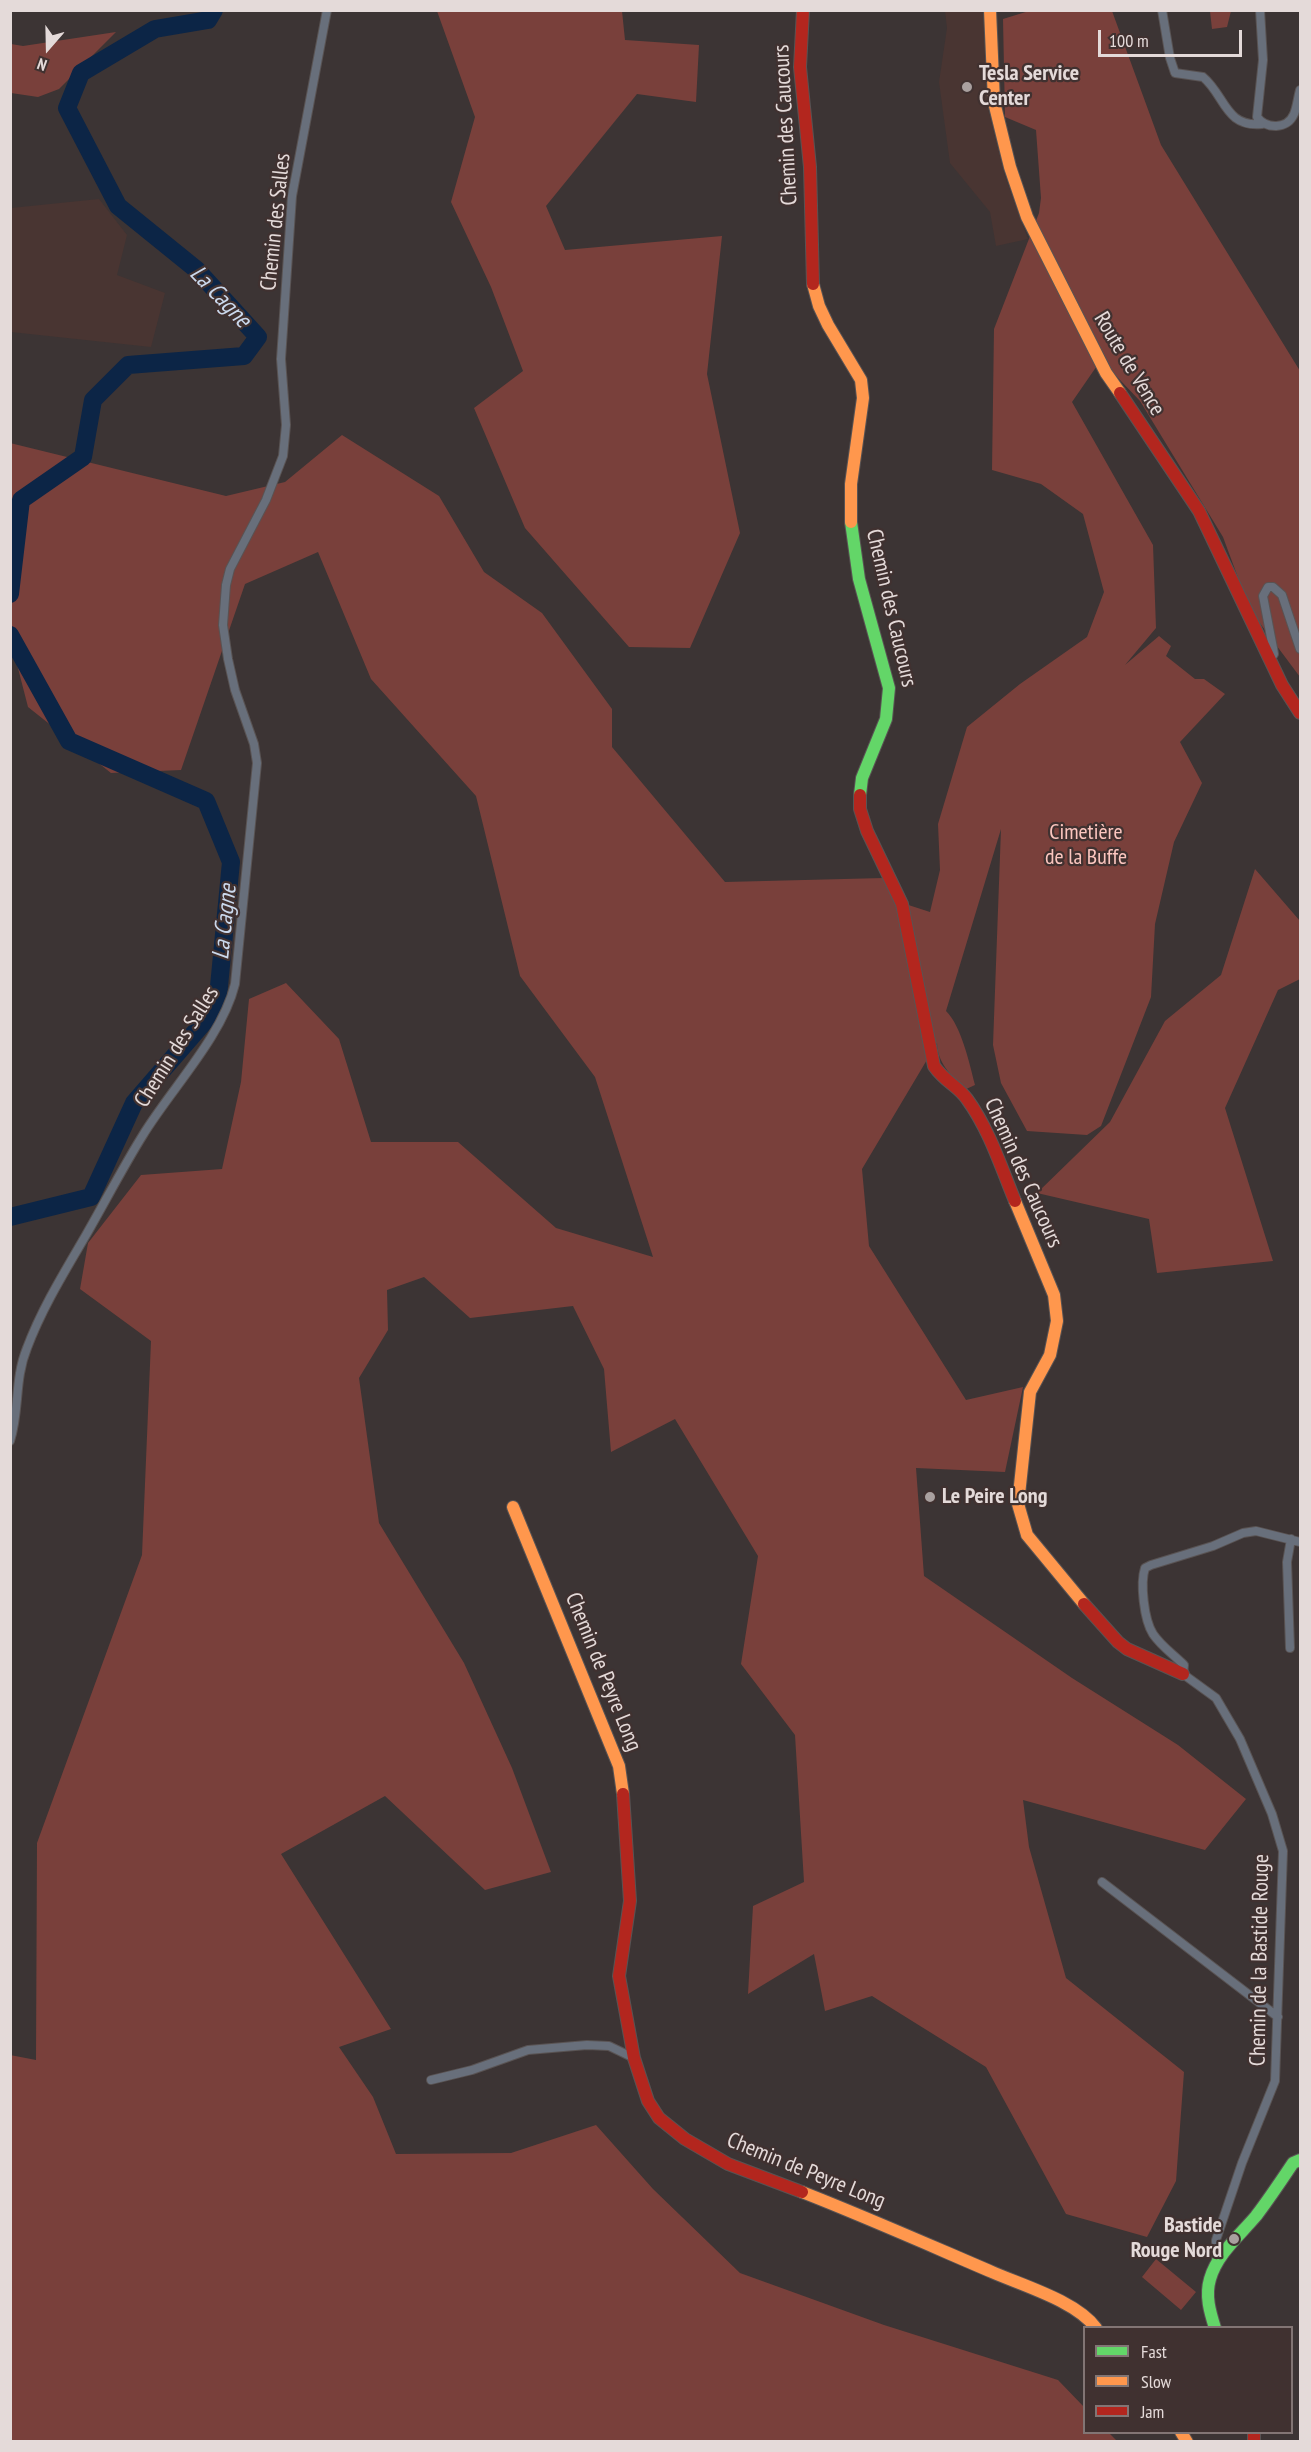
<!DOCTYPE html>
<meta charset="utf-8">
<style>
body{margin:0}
#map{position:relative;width:1311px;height:2452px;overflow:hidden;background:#3c3434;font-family:"PT Sans Narrow",sans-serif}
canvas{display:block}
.frame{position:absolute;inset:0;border:12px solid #e4dad9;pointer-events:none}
.legend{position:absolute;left:1083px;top:2326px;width:210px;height:108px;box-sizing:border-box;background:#403130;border:2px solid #827574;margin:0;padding:8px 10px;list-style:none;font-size:18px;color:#e4dad9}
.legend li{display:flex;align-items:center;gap:12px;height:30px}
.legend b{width:30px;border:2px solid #827574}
.north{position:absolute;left:18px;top:18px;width:60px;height:60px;-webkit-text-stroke:4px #403130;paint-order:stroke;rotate:200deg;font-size:16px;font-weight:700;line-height:24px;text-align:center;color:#e4dad9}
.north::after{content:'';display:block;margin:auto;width:21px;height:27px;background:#e4dad9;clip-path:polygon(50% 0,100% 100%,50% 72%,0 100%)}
.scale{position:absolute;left:1098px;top:30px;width:144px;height:27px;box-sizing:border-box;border:3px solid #e4dad9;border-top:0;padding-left:8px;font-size:18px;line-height:21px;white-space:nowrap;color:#e4dad9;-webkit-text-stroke:4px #403130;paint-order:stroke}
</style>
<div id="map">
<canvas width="1311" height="2452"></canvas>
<div class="frame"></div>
<ul class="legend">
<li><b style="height:8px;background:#63d668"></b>Fast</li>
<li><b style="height:8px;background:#ff974d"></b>Slow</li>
<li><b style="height:8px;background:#b3261e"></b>Jam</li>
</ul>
<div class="north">N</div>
<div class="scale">100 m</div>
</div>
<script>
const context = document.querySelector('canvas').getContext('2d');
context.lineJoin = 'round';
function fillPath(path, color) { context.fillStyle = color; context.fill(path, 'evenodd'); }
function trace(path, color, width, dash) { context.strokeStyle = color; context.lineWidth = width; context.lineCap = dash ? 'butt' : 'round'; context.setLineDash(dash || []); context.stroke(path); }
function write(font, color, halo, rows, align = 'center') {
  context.font = font + ' "PT Sans Narrow",sans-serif'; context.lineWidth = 4.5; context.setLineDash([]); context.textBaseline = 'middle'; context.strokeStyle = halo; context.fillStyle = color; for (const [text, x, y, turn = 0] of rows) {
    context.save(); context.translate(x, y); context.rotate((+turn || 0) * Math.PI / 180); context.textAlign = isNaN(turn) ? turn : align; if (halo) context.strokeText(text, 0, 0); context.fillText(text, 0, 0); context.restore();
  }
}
fillPath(new Path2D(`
 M 945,11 L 983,11 L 987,105 L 1005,176 L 1028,239 L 996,246 L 990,212 L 950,163 L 939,82 L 947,28 Z
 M 99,199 L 127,235 L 117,275 L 165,293 L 151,347 L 11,332 L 11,208 Z`), '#493532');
fillPath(new Path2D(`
 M 437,11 L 622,11 L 625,40 L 699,45 L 696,102 L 637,94 L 546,206 L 565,250 L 722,236 L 707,374 L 740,533 L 690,648 L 629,647 L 525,528 L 474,408 L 523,371 L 491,287 L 451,202 L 475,117 Z
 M 1029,11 L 1112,11 L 1161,145 L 1300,371 L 1300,677 L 1250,610 L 1223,537 L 1140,401 L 1101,360 L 1072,402 L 1153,545 L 1156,628 L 1125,665 L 1159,636 L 1171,646 L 1166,656 L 1195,679 L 1204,679 L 1225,694 L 1180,742 L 1202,783 L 1174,842 L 1155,924 L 1151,997 L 1101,1126 L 1087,1135 L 1027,1131 L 1001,1083 L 993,1045 L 1001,829 L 946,1011 C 961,1025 970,1065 975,1085 L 964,1090 C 951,1075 937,1062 937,1043 L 862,1169 L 869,1246 L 966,1400 L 1023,1387 L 1005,1472 L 916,1468 L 924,1576 L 1072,1678 L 1178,1745 L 1246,1799 L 1205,1850 L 1023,1800 L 1029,1847 L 1066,1978 L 1184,2072 L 1176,2181 L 1147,2237 L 1066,2214 L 986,2067 L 872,1996 L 825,2011 L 814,1954 L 748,1994 L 753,1906 L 804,1882 L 795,1735 L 741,1664 L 758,1556 L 675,1419 L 611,1452 L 604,1369 L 573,1306 L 470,1318 L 424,1277 L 387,1290 L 388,1330 L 359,1378 L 379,1523 L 464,1663 L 512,1768 L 551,1872 L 485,1890 L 385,1796 L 281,1854 L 391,2029 L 339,2047 L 373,2097 L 396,2154 L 511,2153 L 596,2125 L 653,2189 L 740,2273 L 884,2325 L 1058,2380 L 1084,2407 L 1084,2432 L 1109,2433 L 1117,2441 L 11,2441 L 10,2055 L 36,2060 L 37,1843 L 142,1555 L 151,1341 L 80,1289 L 88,1243 L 141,1175 L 222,1169 L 241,1082 L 249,999 L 286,983 L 339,1039 L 371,1142 L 458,1142 L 556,1228 L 653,1257 L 595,1077 L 520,976 L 476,796 L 371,679 L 318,552 L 245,584 L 181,770 L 111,773 L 28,707 L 11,641 L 10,443 L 226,496 L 285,482 L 342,435 L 439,496 L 484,572 L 542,613 L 612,709 L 612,747 L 725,882 L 884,878 L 893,900 L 930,912 L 940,870 L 938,824 L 967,727 L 1020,684 L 1087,637 L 1104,592 L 1083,514 L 1041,484 L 992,470 L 994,329 L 1039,213 L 1041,198 L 1036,130 L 1005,117 L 1003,19 Z
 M 1210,11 L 1231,11 L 1227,27 L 1212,29 Z
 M 116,32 L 59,89 L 38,97 L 11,93 L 11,44 L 23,46 Z
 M 1255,869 L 1300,921 L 1300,979 L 1278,990 L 1225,1108 L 1273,1261 L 1157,1273 L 1149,1219 L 1037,1193 L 1110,1122 L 1165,1021 L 1221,975 Z
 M 1156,2259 L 1196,2292 L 1181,2310 L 1142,2277 Z`), '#79403b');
trace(new Path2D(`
 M 10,594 L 21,500 L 83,457 L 93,400 L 128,365 L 244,356 L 258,337 L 197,270 L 118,206 L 67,108 L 81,73 L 155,29 L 208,20 L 214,10
 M 10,635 L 69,741 L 206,801 L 231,862 L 217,1007 L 134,1103 L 91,1197 L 10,1217`), '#0c2546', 18);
const street = new Path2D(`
 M 1162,10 L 1170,58 L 1175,73 L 1203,77 C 1225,95 1225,128 1262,124
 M 1260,10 L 1263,60 L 1257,117 C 1266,129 1287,130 1294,114 C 1297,107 1298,97 1300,90
 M 1270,660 L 1274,654 L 1273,648 L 1263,596 L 1268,587 L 1273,587 L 1282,595 L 1300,649
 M 10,1441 C 20,1410 14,1380 27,1348 C 42,1308 65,1271 86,1235 C 105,1202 123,1167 143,1135 C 171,1089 222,1037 235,984 L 257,763 L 254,744 L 235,690 L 228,659 L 223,625 L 226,585 L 230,569 L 266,500 L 283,456 L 286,425 L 281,359 L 292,196 L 327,10
 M 1290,1648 L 1287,1562 L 1291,1539
 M 1102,1882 L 1278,2017
 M 431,2080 L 472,2070 L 528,2050 L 587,2045 L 609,2046 L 634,2058
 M 1216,2262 L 1216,2240 L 1242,2163 L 1275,2081 L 1283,1851 L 1272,1814 L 1240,1739 L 1216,1698 L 1183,1674 L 1184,1665 C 1174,1655 1161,1646 1153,1634 C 1144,1620 1140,1583 1145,1568 L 1151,1565 L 1213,1546 L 1243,1533 L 1256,1531 L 1300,1542`);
const fast = new Path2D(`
 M 851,522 L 859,579 L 889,688 L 886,719 L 862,778 L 860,795
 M 1215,2328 C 1210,2312 1205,2296 1210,2279 C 1217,2254 1240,2235 1256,2216 C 1269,2199 1281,2181 1293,2163 L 1300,2160`);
const slow = new Path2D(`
 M 990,10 L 994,102 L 1010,167 L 1027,217 L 1106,373 L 1120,393
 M 813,284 L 819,306 L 828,325 L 861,380 L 863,398 L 851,484 L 851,522
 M 1015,1201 L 1054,1295 L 1057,1321 L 1050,1355 L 1030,1392 L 1018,1504 L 1027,1535 L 1084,1604
 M 513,1507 L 619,1766 L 623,1794
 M 802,2192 C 866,2217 929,2245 992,2272 C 1024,2286 1076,2301 1096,2328
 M 1181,2432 L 1187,2442`);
const jam = new Path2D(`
 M 803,10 L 800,67 L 810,167 L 813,284
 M 1120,393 L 1199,511 L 1282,685 L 1300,713
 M 860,795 L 860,809 L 867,831 L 902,904 L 934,1066 C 945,1082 958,1086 967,1099 C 989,1129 1001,1167 1015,1201
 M 1084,1604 L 1118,1642 L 1127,1649 L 1183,1674
 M 623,1794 L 630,1901 L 619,1976 L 634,2058 L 648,2101 L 659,2118 L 685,2139 L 728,2164 L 802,2192
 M 1254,2432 L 1254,2442`);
trace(street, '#595353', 10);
trace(fast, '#595353', 14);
trace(slow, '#595353', 14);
trace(jam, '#595353', 14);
trace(street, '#686f7b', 8);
trace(fast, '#63d668', 12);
trace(slow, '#ff974d', 12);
trace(jam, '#b3261e', 12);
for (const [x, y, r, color] of [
 [967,87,6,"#a9a09f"],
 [930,1497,6,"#a9a09f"],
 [1234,2239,6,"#a9a09f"]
]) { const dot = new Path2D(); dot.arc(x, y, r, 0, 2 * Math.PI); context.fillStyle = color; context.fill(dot); trace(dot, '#403130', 2); }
write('bold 22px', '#e4dad9', '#403130', [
 ["Tesla Service",979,74],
 ["Center",979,99],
 ["Le Peire Long",942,1497],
 ["Bastide",1222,2226,"right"],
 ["Rouge Nord",1222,2251,"right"]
], 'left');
write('22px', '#e4dad9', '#403130', [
 ["Chemin des Caucours",786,125,-93],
 ["Chemin des Salles",276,222,-84],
 ["Route de Vence",1129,364,59],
 ["Chemin des Caucours",891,608,77],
 ["Chemin des Salles",177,1047,-58],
 ["Chemin des Caucours",1023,1173,66],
 ["Chemin de Peyre Long",603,1672,68],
 ["Chemin de la Bastide Rouge",1260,1960,-89],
 ["Chemin de Peyre Long",806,2171,22]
]);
write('22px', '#fcc6bf', '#403130', [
 ["Cimetière",1086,833],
 ["de la Buffe",1086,858]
]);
write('italic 24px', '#cad8ec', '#403130', [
 ["La Cagne",220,297,46],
 ["La Cagne",225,922,-84]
]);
</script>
